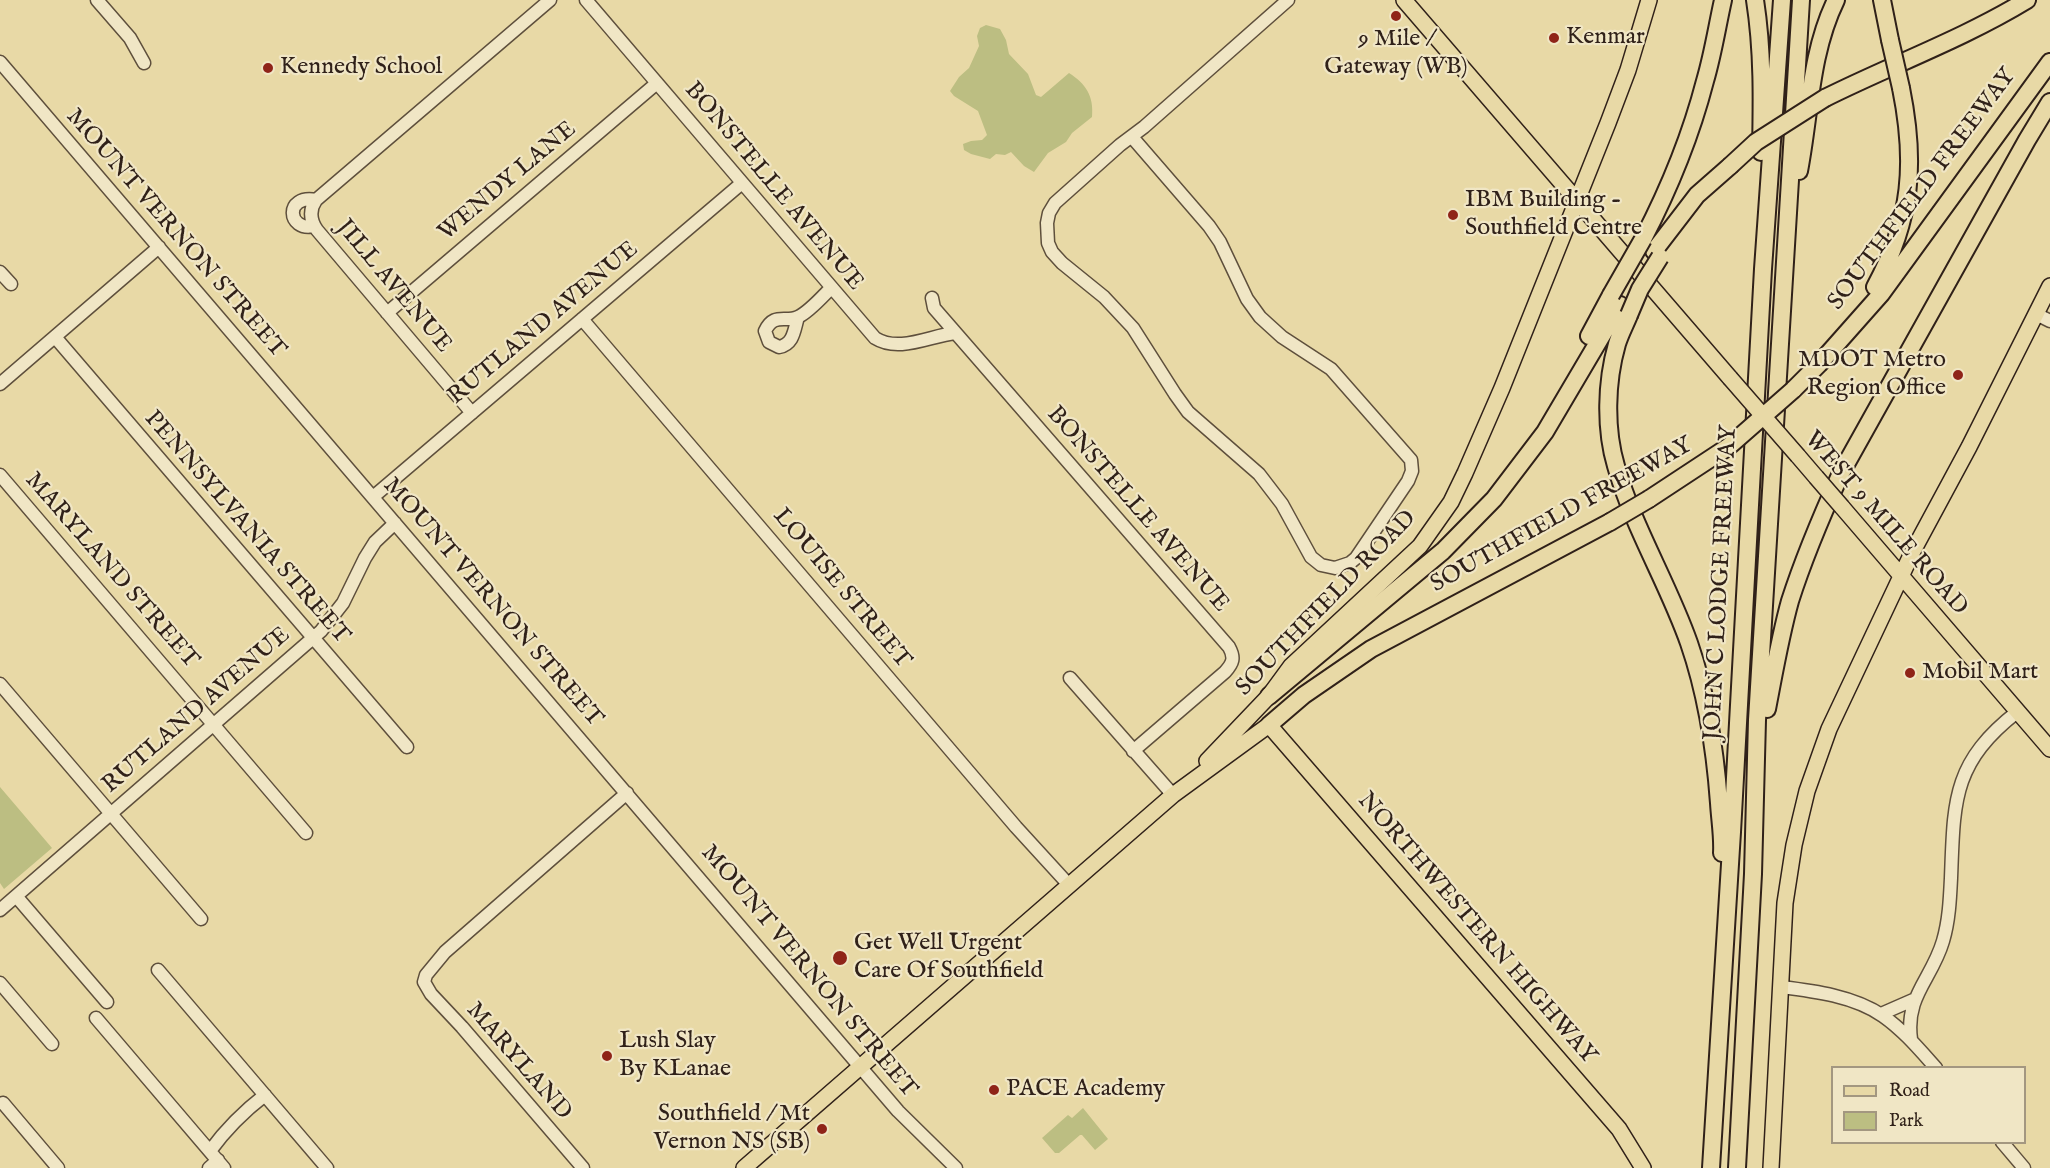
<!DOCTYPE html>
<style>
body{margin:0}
#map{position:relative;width:2050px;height:1168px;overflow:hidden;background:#e8d9a6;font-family:"IM FELL English",serif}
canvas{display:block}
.legend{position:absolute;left:1831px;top:1066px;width:195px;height:78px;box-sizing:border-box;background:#f0e6c5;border:2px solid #a39780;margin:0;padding:8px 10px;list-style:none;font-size:18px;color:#302119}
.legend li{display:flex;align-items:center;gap:12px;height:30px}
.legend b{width:30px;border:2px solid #a39780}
</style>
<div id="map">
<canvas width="2050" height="1168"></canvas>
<ul class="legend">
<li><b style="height:8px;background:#e8d9a6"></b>Road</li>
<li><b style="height:16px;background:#bcbe82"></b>Park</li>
</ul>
</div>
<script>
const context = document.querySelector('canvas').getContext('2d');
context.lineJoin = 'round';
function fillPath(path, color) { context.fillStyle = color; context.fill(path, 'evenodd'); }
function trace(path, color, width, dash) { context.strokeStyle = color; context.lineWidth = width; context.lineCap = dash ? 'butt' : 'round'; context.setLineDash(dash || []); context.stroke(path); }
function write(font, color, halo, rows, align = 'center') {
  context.font = font + ' "IM FELL English",serif'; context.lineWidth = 4.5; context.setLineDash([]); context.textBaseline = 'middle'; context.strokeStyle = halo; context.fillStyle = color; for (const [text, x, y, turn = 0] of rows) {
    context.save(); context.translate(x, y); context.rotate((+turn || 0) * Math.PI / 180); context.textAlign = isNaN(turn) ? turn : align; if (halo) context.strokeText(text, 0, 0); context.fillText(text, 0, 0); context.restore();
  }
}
fillPath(new Path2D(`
 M 986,25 L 1000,29 L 1006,40 L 1009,54 L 1028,74 L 1036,95 L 1041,97 L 1069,73 C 1086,84 1094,96 1092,117 L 1072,133 L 1066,142 L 1048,153 L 1034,172 L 1024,166 L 1011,152 L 1005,155 L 996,154 L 990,159 L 971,154 L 964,150 L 963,144 L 971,141 L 982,140 L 987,135 L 978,111 L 954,96 L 950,91 L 959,77 L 969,68 L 979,46 L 977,36 L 980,28 Z
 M 0,787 L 52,848 L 4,889 L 0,883 Z
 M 1083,1108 L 1108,1139 L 1095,1150 L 1082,1135 L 1080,1135 L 1059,1153 L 1055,1153 L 1042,1138 L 1068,1115 L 1072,1118 Z`), '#bcbe82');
const minor = new Path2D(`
 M 97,0 L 130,38 L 144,63
 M 586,0 L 875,338 C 899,353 929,336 955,333
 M 0,62 L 898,1111 L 956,1168
 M 1132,137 L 1209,226 L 1220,242 L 1247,299 L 1260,317 L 1282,337 L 1331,369 L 1411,460 L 1412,471 L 1408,481 L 1356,558 L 1350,563 L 1335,568 L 1321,565 L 1311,557 L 1282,504 L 1259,474 L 1188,412 L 1175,394 L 1133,328 L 1104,297 L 1062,263 L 1052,252 L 1048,243 L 1047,223 L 1049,213 L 1055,203 L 1120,145 L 1144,127 L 1288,0
 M 314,226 C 287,232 284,194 316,200
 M 0,272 L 11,284
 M 932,298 L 934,308 L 1229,647 C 1235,658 1233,663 1225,672 L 1133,751
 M 387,313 L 657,83
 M 2036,314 L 2050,321
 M 798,317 C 794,330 794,344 779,347 L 769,342 L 765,331 C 774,312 785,323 798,317 C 809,312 823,296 831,288
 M 582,319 L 1016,827 L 1069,885
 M 55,337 L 407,747
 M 0,384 L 159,247
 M 472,413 L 317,230 C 310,220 309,210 316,200 L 550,0
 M 0,475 L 306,833
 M 373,497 L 742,183
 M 1070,678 L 1173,795
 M 0,684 L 201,919
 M 16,896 L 107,1002
 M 0,910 L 321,631 L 343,603 L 365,558 L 375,542 L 395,523
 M 158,970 L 327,1168
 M 0,983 L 52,1044
 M 1781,987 C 1814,991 1854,996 1883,1016 C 1903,1030 1919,1049 1936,1068
 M 1881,1014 L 1913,1000
 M 96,1018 L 224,1168
 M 1911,1039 C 1905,996 1932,979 1943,941 C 1949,921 1950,899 1951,878 C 1954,801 1952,763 2017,712
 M 3,1103 L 58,1168
 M 2002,1142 L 2024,1168
 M 210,1151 C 226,1129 243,1112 265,1095
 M 209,1168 L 218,1160
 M 583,1168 L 462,1027 L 431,994 L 424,982 L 426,975 L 445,952 L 627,793`);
const major = new Path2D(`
 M 1404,0 L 1730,378
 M 1798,456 L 1816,477
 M 1842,507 L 2050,749
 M 1207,761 L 1269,696 L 1291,666 L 1420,546 L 1451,502 L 1465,473 L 1502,388 L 1608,123 L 1628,70 L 1649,0
 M 744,1168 L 1173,795 L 1269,725 L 1619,1129 L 1643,1168
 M 1771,1168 L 1785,903 L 1794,845 L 1807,791 L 1829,729 L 1913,551 L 1969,447 L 2050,286`);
const highway = new Path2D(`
 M 1755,0 C 1763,51 1762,101 1761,152
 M 1882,0 L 1890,40
 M 1825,98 C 1891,65 1963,39 2027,0
 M 1799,171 C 1810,114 1810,53 1836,0
 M 1643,239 C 1669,189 1691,135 1705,81 C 1713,54 1717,27 1723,0
 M 1654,251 L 1697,195 L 1730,166
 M 1875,287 C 1912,219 1916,162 1901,88
 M 1629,315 C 1625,325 1620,334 1617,344 C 1606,382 1605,429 1616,466 C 1633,527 1668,583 1689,643 C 1707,695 1715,748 1719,803 C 1720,820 1723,837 1722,853
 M 1589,336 L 1611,295
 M 1793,390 L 1819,364 L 1881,294 L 2050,62
 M 1649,499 L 1728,447
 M 1269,696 L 1443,551 L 1494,499 L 1545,432 L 1620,305
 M 1767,709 C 1774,673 1780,637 1790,601 C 1804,557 1822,515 1841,473 L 2027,140 L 2050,102
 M 1269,725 L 1304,695 L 1371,649 L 1610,522
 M 1711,1168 L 1732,832 L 1763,269 L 1782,0
 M 1737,1168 L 1753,874 L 1757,720 L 1801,0`);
trace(minor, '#5e4f3c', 15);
trace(major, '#302119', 18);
trace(highway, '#302119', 20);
trace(minor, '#f0e6c5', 12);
trace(major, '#e8d9a6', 15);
trace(highway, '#e8d9a6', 16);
const majorBridge = new Path2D(`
 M 1730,378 L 1798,456
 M 1816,477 L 1842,507`);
const highwayBridge = new Path2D(`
 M 1890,40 L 1901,88
 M 1730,166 L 1756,142 L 1825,98
 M 1611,295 L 1643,239
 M 1629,315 L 1640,289 L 1660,257
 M 1728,447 L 1793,390
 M 1610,522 L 1649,499`);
trace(majorBridge, '#302119', 18, []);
trace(highwayBridge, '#302119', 20, []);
trace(majorBridge, '#e8d9a6', 15);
trace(highwayBridge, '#e8d9a6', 16);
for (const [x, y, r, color] of [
 [1396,16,6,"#8f2418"],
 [1554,38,6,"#8f2418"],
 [268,68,6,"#8f2418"],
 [1453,215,6,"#8f2418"],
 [1958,375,6,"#8f2418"],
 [1910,673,6,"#8f2418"],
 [840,958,8,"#8f2418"],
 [607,1056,6,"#8f2418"],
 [994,1090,6,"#8f2418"],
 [822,1129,6,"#8f2418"]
]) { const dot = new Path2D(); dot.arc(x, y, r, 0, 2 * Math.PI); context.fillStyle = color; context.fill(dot); trace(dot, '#f0e6c5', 2); }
write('24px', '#302119', '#f0e6c5', [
 ["Kenmar",1566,38],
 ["9 Mile /",1396,40,"center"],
 ["Gateway (WB)",1396,68,"center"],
 ["Kennedy School",280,68],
 ["IBM Building -",1465,201],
 ["Southfield Centre",1465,229],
 ["MDOT Metro",1946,361,"right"],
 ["Region Office",1946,389,"right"],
 ["Mobil Mart",1922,673],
 ["Get Well Urgent",854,944],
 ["Care Of Southfield",854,972],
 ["Lush Slay",619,1042],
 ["By KLanae",619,1070],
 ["PACE Academy",1006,1090],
 ["Southfield / Mt",810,1115,"right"],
 ["Vernon NS (SB)",810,1143,"right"]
], 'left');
write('24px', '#302119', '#f0e6c5', [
 ["WENDY LANE",508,182,-40],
 ["BONSTELLE AVENUE",773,187,50],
 ["SOUTHFIELD FREEWAY",1923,190,-53],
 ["MOUNT VERNON STREET",175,234,49],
 ["JILL AVENUE",393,287,50],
 ["RUTLAND AVENUE",544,324,-40],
 ["BONSTELLE AVENUE",1137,510,49],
 ["SOUTHFIELD FREEWAY",1562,516,-29],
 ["WEST 9 MILE ROAD",1885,524,49],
 ["PENNSYLVANIA STREET",246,528,49],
 ["MARYLAND STREET",111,571,49],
 ["JOHN C LODGE FREEWAY",1722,583,-87],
 ["LOUISE STREET",841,589,50],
 ["MOUNT VERNON STREET",492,603,49],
 ["SOUTHFIELD ROAD",1327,604,-46],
 ["RUTLAND AVENUE",197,711,-41],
 ["NORTHWESTERN HIGHWAY",1476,929,49],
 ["MOUNT VERNON STREET",808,972,50],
 ["MARYLAND",518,1062,49]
]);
</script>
